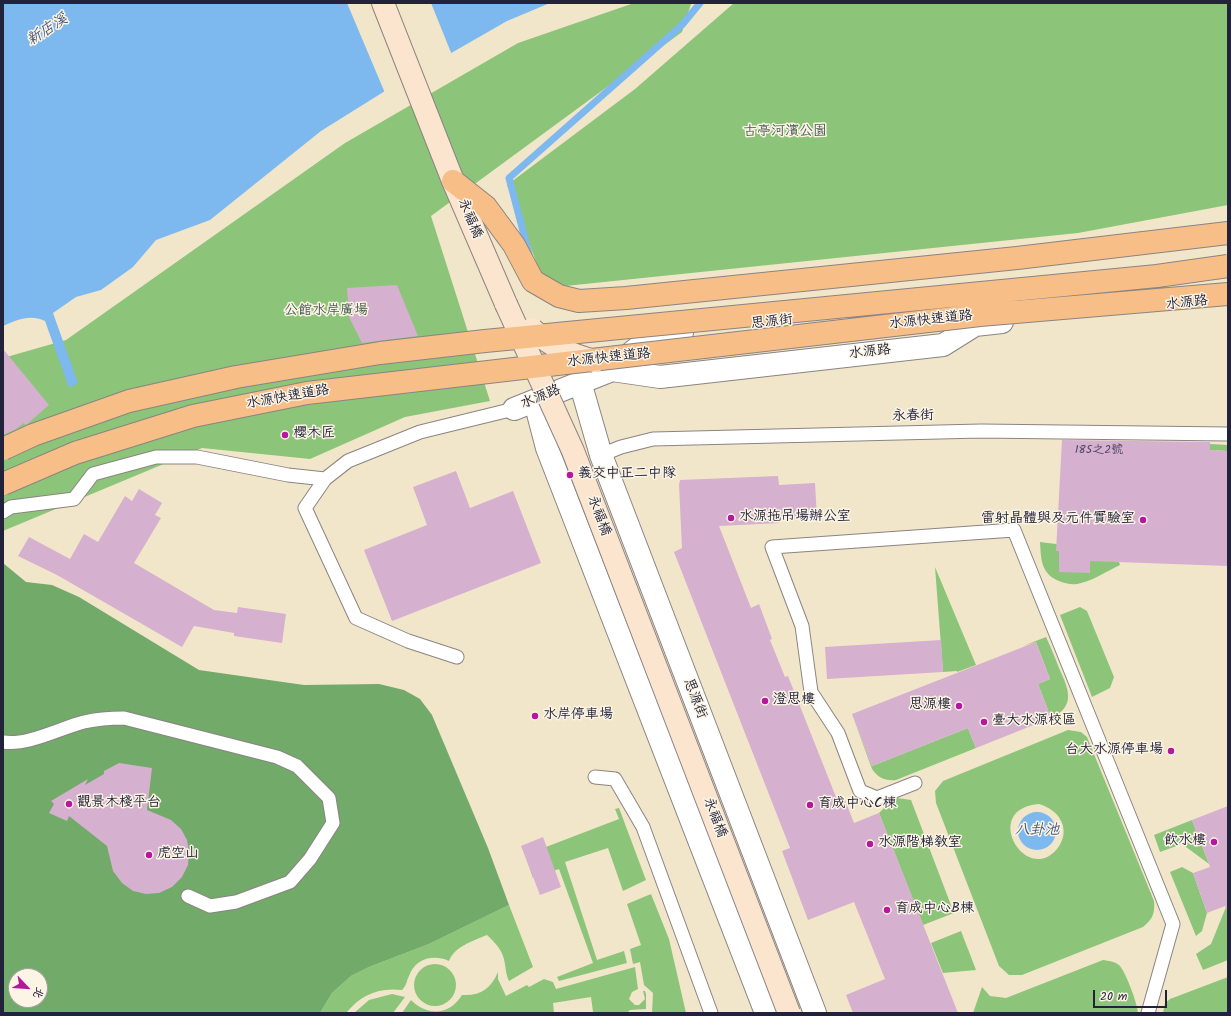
<!DOCTYPE html>
<meta charset="utf-8">
<style>
body{margin:0}
#map{position:relative;width:1231px;height:1016px;overflow:hidden;background:#f2e6ca;font-family:Kalam,"LXGW WenKai TC",sans-serif}
canvas{display:block}
.frame{position:absolute;inset:0;border:4px solid #22223b;pointer-events:none}
.north{position:absolute;left:8px;top:968px;width:40px;height:40px;box-sizing:border-box;background:#fcf5e5;border:1px solid #a5a1a1;border-radius:50%;rotate:115deg;font-size:11px;font-weight:700;line-height:16px;text-align:center;color:#22223b}
.north::after{content:'';display:block;margin:auto;width:14px;height:18px;background:#b5179e;clip-path:polygon(50% 0,100% 100%,50% 72%,0 100%)}
.scale{position:absolute;left:1093px;top:990px;width:74px;height:18px;box-sizing:border-box;border:2px solid #22223b;border-top:0;padding-left:5px;font-size:12px;line-height:14px;white-space:nowrap;color:#22223b;-webkit-text-stroke:3px #fcf5e5;paint-order:stroke}
</style>
<div id="map">
<canvas width="1231" height="1016"></canvas>
<div class="frame"></div>
<div class="north">北</div>
<div class="scale">20 m</div>
</div>
<script>
const context = document.querySelector('canvas').getContext('2d');
context.lineJoin = 'round';
function fillPath(path, color) { context.fillStyle = color; context.fill(path, 'evenodd'); }
function trace(path, color, width, dash) { context.strokeStyle = color; context.lineWidth = width; context.lineCap = dash ? 'butt' : 'round'; context.setLineDash(dash || []); context.stroke(path); }
function write(font, color, halo, rows, align = 'center') {
  context.font = font + ' Kalam,"LXGW WenKai TC",sans-serif'; context.lineWidth = 3; context.setLineDash([]); context.textBaseline = 'middle'; context.strokeStyle = halo; context.fillStyle = color; for (const [text, x, y, turn = 0] of rows) {
    context.save(); context.translate(x, y); context.rotate((+turn || 0) * Math.PI / 180); context.textAlign = isNaN(turn) ? turn : align; if (halo) context.strokeText(text, 0, 0); context.fillText(text, 0, 0); context.restore();
  }
}
fillPath(new Path2D(`
 M 634,3 L 691,4 L 682,32 L 431,216 L 490,401 L 405,417 L 310,459 L 202,448 L 3,531 L 3,358 L 66,340 L 345,143 L 518,43 Z
 M 734,3 L 1228,3 L 1228,205 L 1078,233 L 546,288 L 507,185 L 635,89 Z
 M 1210,444 L 1228,445 L 1228,451 L 1210,450 Z
 M 1040,542 L 1056,544 L 1119,562 L 1120,565 C 1107,571 1091,582 1077,584 C 1071,585 1064,583 1059,581 C 1041,574 1041,559 1040,542 Z
 M 935,567 L 976,665 L 957,672 L 957,671 L 943,672 Z
 M 1080,607 L 1087,611 L 1114,677 L 1110,688 L 1092,697 L 1060,615 Z
 M 1046,637 C 1051,647 1055,658 1059,668 C 1068,688 1077,706 1051,718 L 1038,684 L 1050,679 L 1036,642 L 1023,646 Z
 M 852,714 L 872,766 L 968,728 L 976,748 L 896,780 C 885,781 878,778 872,769 Z
 M 1068,730 L 1081,732 L 1087,737 L 1154,901 C 1155,913 1153,919 1143,927 L 1022,975 L 1009,975 L 999,966 L 936,803 L 935,791 L 943,781 ZM 1039,804 C 1060,810 1072,830 1057,849 C 1026,886 980,809 1039,804 Z
 M 897,798 L 911,800 L 954,913 L 923,925 L 879,813 L 892,800 Z
 M 619,808 L 646,880 L 623,891 L 608,848 L 565,862 L 597,960 L 624,951 L 627,963 L 559,981 L 557,977 L 593,963 L 559,869 L 533,878 L 525,855 L 619,819 L 615,809 Z
 M 1192,820 L 1209,864 L 1182,844 L 1160,852 L 1154,835 Z
 M 1182,867 L 1193,873 L 1207,913 L 1202,931 L 1196,936 L 1170,872 Z
 M 651,894 L 669,939 L 686,1013 L 652,1013 L 653,993 L 644,985 L 640,962 L 633,964 L 630,949 L 641,945 L 627,904 Z
 M 509,905 L 533,967 L 509,981 C 505,973 506,964 503,956 C 500,947 493,941 487,935 C 473,941 455,946 449,961 C 434,954 415,958 409,976 C 406,982 407,985 402,990 C 378,987 361,995 346,1013 L 320,1013 L 332,993 L 351,976 L 369,967 L 429,944 Z
 M 1226,907 L 1228,914 L 1228,960 L 1203,970 L 1196,954 L 1211,944 Z
 M 961,931 L 976,970 L 943,973 L 931,943 Z
 M 1103,960 C 1109,961 1114,961 1119,965 C 1125,970 1138,1005 1138,1013 L 973,1013 L 982,987 L 990,996 L 1006,998 Z
 M414 985a21 21 0 1 1 42 0a21 21 0 1 1-42 0Z
 M 635,967 L 638,989 L 632,992 L 629,999 L 635,1005 L 639,1005 L 645,999 L 643,991 L 645,991 L 646,994 L 646,1009 L 630,1010 L 627,1013 L 587,1013 L 593,1012 L 591,997 L 553,1003 L 554,1013 L 402,1013 L 411,1000 C 427,1016 449,1016 462,995 C 480,996 491,989 498,972 L 498,979 L 506,996 L 527,985 L 529,987 L 544,979 L 553,982 L 556,989 Z
 M 1228,977 L 1228,1013 L 1163,1013 L 1165,1003 L 1170,999 Z
 M 392,994 L 405,997 L 393,1013 L 354,1013 L 369,1000 Z`), '#8cc579');
fillPath(new Path2D(`
 M 3,563 L 26,582 L 52,585 L 79,597 L 199,670 L 304,685 L 379,684 L 404,690 L 420,699 L 432,715 L 488,848 L 509,905 L 429,944 L 369,967 L 351,976 L 332,993 L 320,1013 L 3,1013 ZM 16,976 L 40,976 L 40,1000 L 16,1000 Z`), '#71aa69');
fillPath(new Path2D(`
 M 3,3 L 550,3 L 507,21 L 385,91 L 321,131 L 210,220 L 156,240 L 133,267 L 101,290 L 76,297 L 53,313 L 78,383 L 69,388 L 45,321 C 30,314 17,320 3,326 Z
 M1018 831a19 19 0 1 1 38 0a19 19 0 1 1-38 0Z`), '#7db8ef');
fillPath(new Path2D(`
 M 347,3 L 431,3 L 452,55 L 385,93 Z`), '#f2e6ca');
trace(new Path2D(`
 M 529,254 L 509,178 L 682,25 L 700,3`), '#7db8ef', 7);
fillPath(new Path2D(`
 M 397,285 L 418,336 L 362,343 L 349,317 L 347,288 Z
 M 3,349 L 49,405 L 27,424 L 25,425 L 24,423 L 16,429 L 3,435 Z
 M 1062,440 L 1210,442 L 1210,450 L 1228,451 L 1228,566 L 1090,561 L 1090,573 L 1059,572 L 1059,551 L 1056,551 Z
 M 456,471 L 470,508 L 513,491 L 541,563 L 392,621 L 364,550 L 427,525 L 413,487 Z
 M 778,476 L 779,485 L 815,483 L 817,518 L 780,520 L 780,523 L 719,526 L 751,608 L 759,604 L 772,639 L 770,640 L 785,677 L 788,676 L 838,802 L 845,800 L 854,823 L 879,813 L 958,1013 L 853,1013 L 846,995 L 885,979 L 854,902 L 808,920 L 782,851 L 790,848 L 674,552 L 682,548 L 679,485 L 680,480 Z
 M 139,489 L 162,503 L 155,515 L 161,518 L 134,563 L 214,610 L 237,613 L 238,607 L 286,614 L 282,643 L 234,636 L 234,633 L 194,626 L 182,647 L 57,575 L 18,556 L 29,537 L 70,559 L 84,534 L 98,542 L 125,496 L 132,501 Z
 M 941,640 L 943,672 L 827,679 L 825,647 Z
 M 1036,642 L 1050,679 L 1038,684 L 1051,718 L 976,748 L 968,728 L 872,766 L 852,714 Z
 M 119,763 L 152,768 L 147,810 L 171,820 L 181,829 L 187,840 L 189,852 L 188,865 L 182,877 L 172,887 L 159,893 L 146,894 L 133,891 L 122,883 L 113,871 L 107,846 L 69,816 L 67,821 L 49,813 L 54,804 L 51,801 L 88,779 L 85,785 L 104,774 L 104,771 Z
 M 1228,806 L 1228,909 L 1226,909 L 1225,906 L 1207,913 L 1193,873 L 1210,867 L 1192,820 Z
 M 543,837 L 561,887 L 540,895 L 521,846 Z`), '#d5b0cf');
const lane = new Path2D(`
 M 601,455 L 621,447 L 653,439 L 981,431 L 1228,434
 M 3,512 L 11,507 L 74,499 L 93,474 L 156,457 L 197,457 L 288,475 L 325,479
 M 457,657 L 408,641 L 356,618 L 305,508 L 325,479 L 348,461 L 420,432 L 514,409
 M 3,742 C 28,746 60,728 84,722 C 97,719 110,718 124,718 L 277,757 L 297,766 L 329,798 L 333,823 L 310,859 L 290,882 L 236,902 L 210,906 L 188,896
 M 595,777 L 615,779 L 643,827 L 711,1013
 M 915,783 L 877,798 L 860,791 L 838,733 L 811,692 L 802,626 L 772,547 L 1014,530 L 1173,924 L 1148,1013`);
const street = new Path2D(`
 M 620,362 L 652,336 L 682,333
 M 580,382 L 601,455 L 815,1013
 M 535,402 L 547,448 L 766,1013
 M 514,409 L 612,370 L 660,377 L 943,345 L 975,325 L 1002,322`);
const secondary = new Path2D(`
 M 383,3 L 453,181 L 506,304`);
const highway = new Path2D(`
 M 453,181 L 486,207 L 514,245 L 533,281 L 559,296 L 579,301 L 626,298 L 1017,258 L 1228,233`);
trace(lane, '#8a8482', 15);
trace(street, '#8a8482', 24);
trace(secondary, '#8a8482', 24);
trace(highway, '#8a8482', 24);
trace(lane, '#fff', 13);
trace(street, '#fff', 22);
trace(secondary, '#fce5cf', 22);
trace(highway, '#f7be87', 22);
const secondaryBridge = new Path2D(`
 M 506,304 L 573,451 L 789,1013
 M 532,329 C 549,346 572,355 595,361`);
const highwayBridge = new Path2D(`
 M 3,449 L 33,435 L 129,401 L 236,377 L 380,353 L 485,341 L 1157,276 L 1228,266
 M 3,484 L 75,453 L 193,416 L 307,393 L 980,315 L 1228,294`);
trace(secondaryBridge, '#8a8482', 24, []);
trace(highwayBridge, '#8a8482', 24, []);
trace(secondaryBridge, '#fce5cf', 22);
trace(highwayBridge, '#f7be87', 22);
for (const [x, y, r, color] of [
 [285,435,4,"#b5179e"],
 [570,475,4,"#b5179e"],
 [731,518,4,"#b5179e"],
 [1143,520,4,"#b5179e"],
 [765,701,4,"#b5179e"],
 [959,706,4,"#b5179e"],
 [535,716,4,"#b5179e"],
 [984,722,4,"#b5179e"],
 [1171,751,4,"#b5179e"],
 [69,804,4,"#b5179e"],
 [810,805,4,"#b5179e"],
 [1214,842,4,"#b5179e"],
 [870,844,4,"#b5179e"],
 [149,855,4,"#b5179e"],
 [887,910,4,"#b5179e"]
]) { const dot = new Path2D(); dot.arc(x, y, r, 0, 2 * Math.PI); context.fillStyle = color; context.fill(dot); trace(dot, '#fcf5e5', 1.5); }
write('12px', '#4f4660', null, [
 ["185之2號",1099,451]
]);
write('14px', '#475b51', '#fcf5e5', [
 ["古亭河濱公園",785,133],
 ["公館水岸廣場",326,312]
]);
write('14px', '#22223b', '#fcf5e5', [
 ["永福橋",469,219,67],
 ["水源路",1187,304,-6],
 ["水源快速道路",931,321,-6],
 ["思源街",772,323,-6],
 ["水源路",870,353,-6],
 ["水源快速道路",609,359,-6],
 ["水源快速道路",288,398,-10],
 ["水源路",541,398,-22],
 ["永春街",913,417,-1],
 ["永福橋",598,516,69],
 ["思源街",694,699,69],
 ["永福橋",714,818,69]
]);
write('14px', '#22223b', '#fcf5e5', [
 ["櫻木匠",293,435],
 ["義交中正二中隊",578,475],
 ["水源拖吊場辦公室",739,518],
 ["雷射晶體與及元件實驗室",1135,520,"right"],
 ["澄思樓",773,701],
 ["思源樓",951,706,"right"],
 ["水岸停車場",543,716],
 ["臺大水源校區",992,722],
 ["台大水源停車場",1163,751,"right"],
 ["觀景木棧平台",77,804],
 ["育成中心C棟",818,805],
 ["飲水樓",1206,842,"right"],
 ["水源階梯教室",878,844],
 ["虎空山",157,855],
 ["育成中心B棟",895,910]
], 'left');
write('italic 15px', '#42567a', '#fcf5e5', [
 ["新店溪",48,31,-33],
 ["八卦池",1037,831]
]);
</script>
